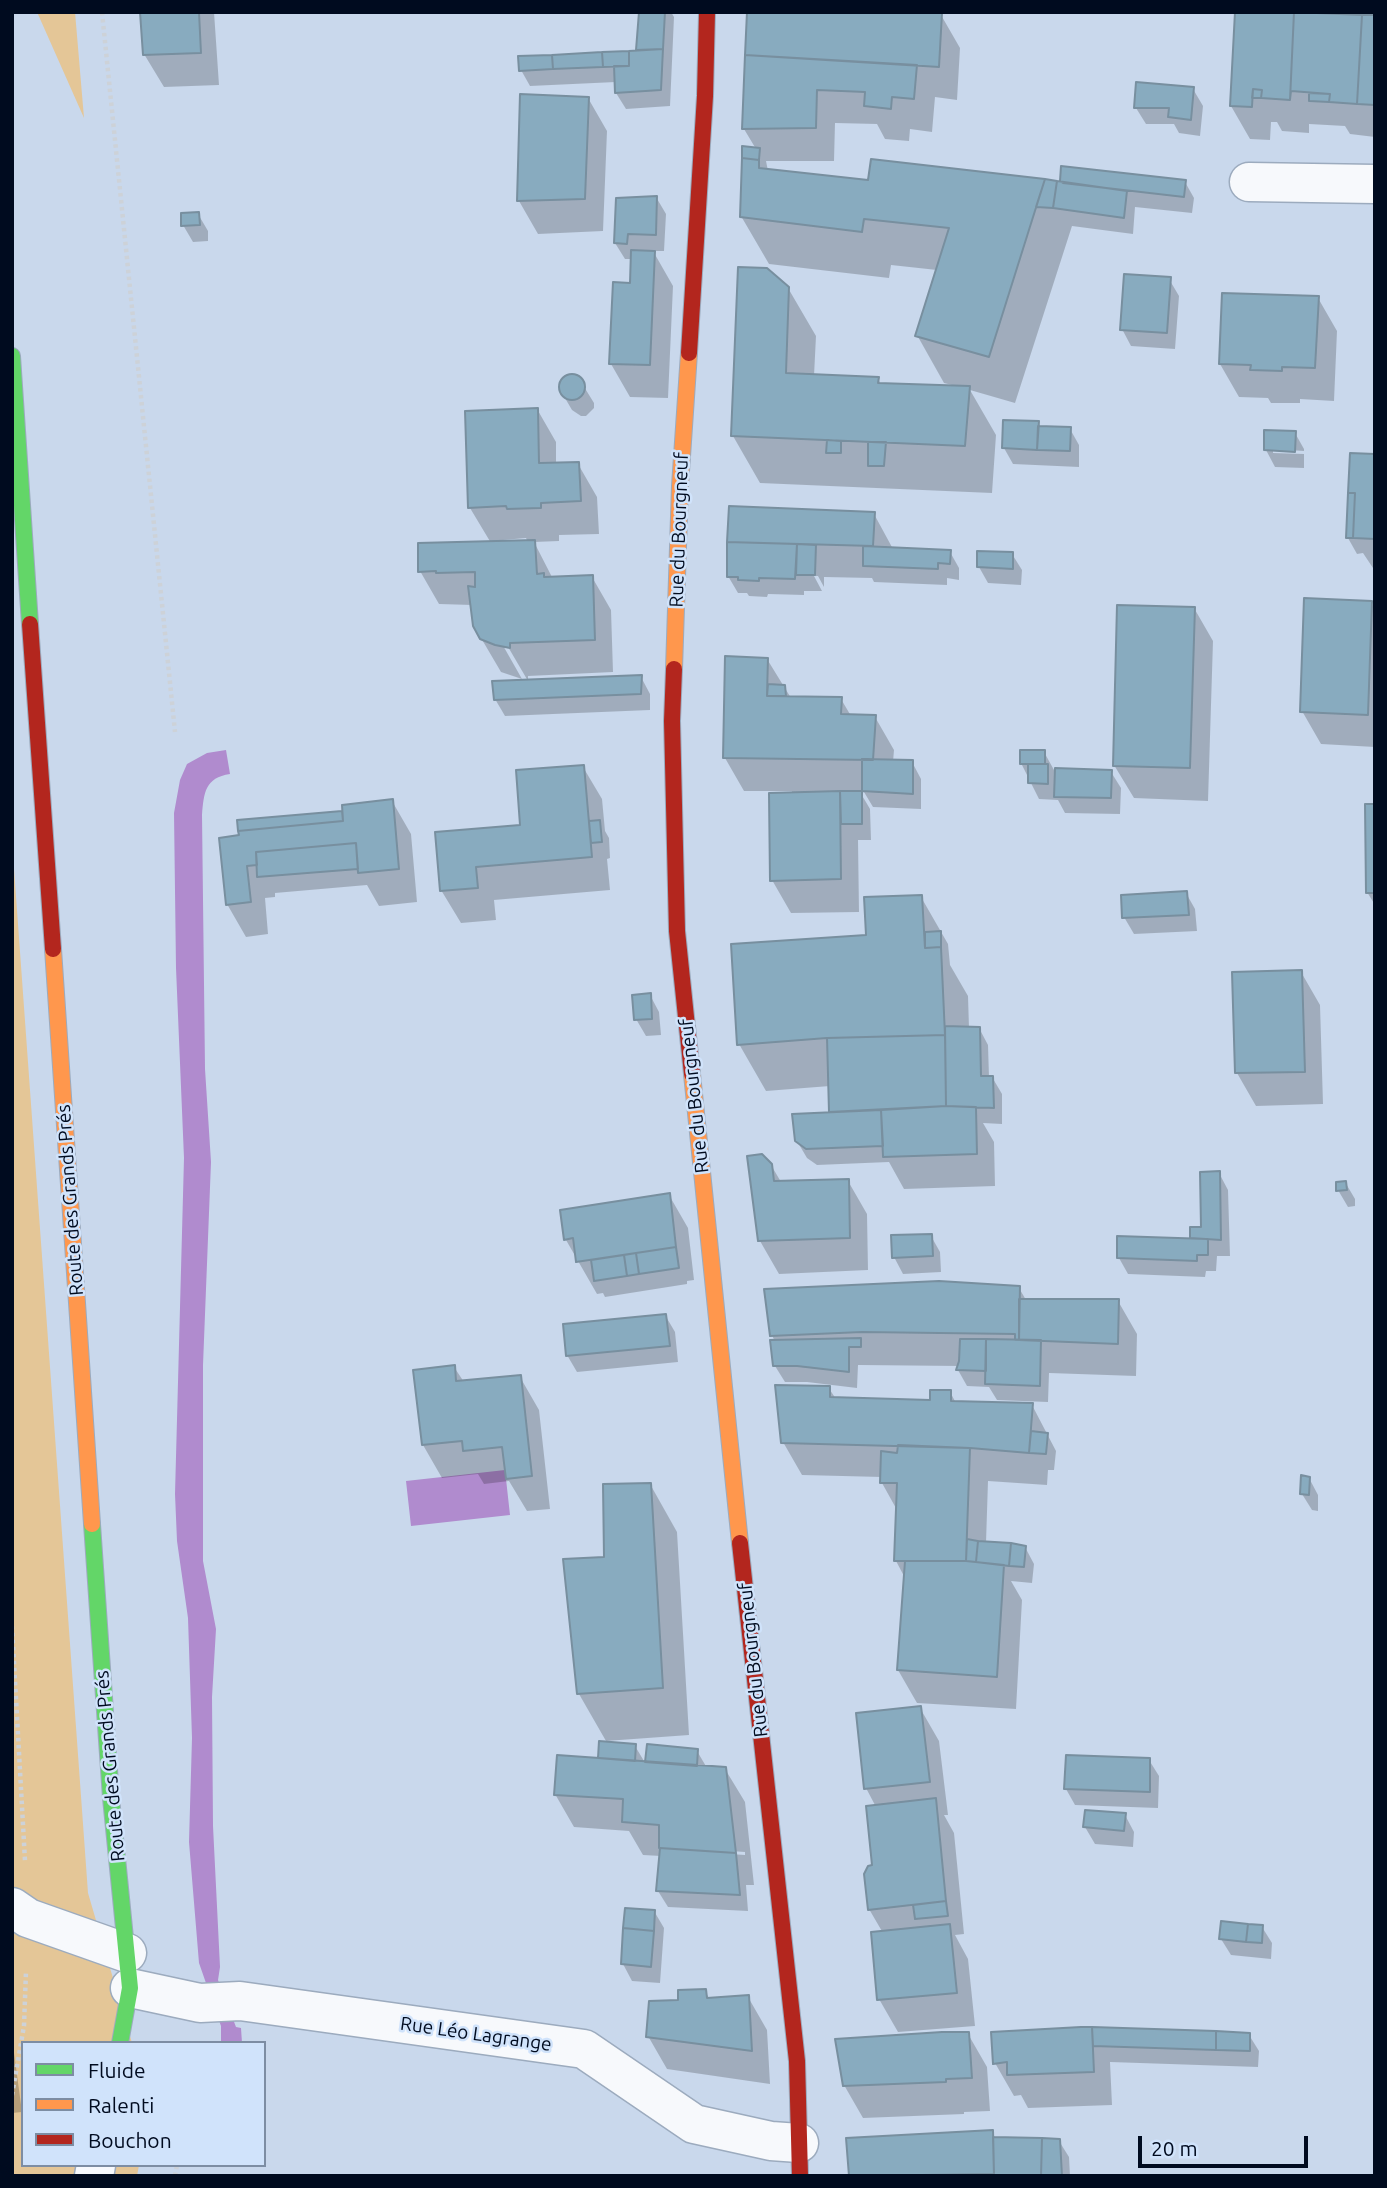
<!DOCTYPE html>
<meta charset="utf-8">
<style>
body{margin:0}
#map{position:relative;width:1387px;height:2188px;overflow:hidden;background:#c9d8ec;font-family:Ubuntu,sans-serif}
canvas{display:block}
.frame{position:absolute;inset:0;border:14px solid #000b1f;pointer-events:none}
.legend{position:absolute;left:21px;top:2041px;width:245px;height:126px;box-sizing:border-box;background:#d0e3fb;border:2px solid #7d8da3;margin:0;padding:9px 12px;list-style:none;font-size:21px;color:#000b1f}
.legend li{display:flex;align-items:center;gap:14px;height:35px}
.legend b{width:35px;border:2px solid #7d8da3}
.scale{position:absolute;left:1138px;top:2136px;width:170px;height:32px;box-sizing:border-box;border:4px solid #000b1f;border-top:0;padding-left:9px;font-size:21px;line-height:24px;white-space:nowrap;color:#000b1f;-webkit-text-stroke:5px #d0e3fb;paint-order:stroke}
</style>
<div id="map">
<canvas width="1387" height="2188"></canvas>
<div class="frame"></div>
<ul class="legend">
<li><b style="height:9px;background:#63d668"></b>Fluide</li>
<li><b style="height:9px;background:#ff974d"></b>Ralenti</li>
<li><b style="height:9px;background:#b3261e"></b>Bouchon</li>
</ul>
<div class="scale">20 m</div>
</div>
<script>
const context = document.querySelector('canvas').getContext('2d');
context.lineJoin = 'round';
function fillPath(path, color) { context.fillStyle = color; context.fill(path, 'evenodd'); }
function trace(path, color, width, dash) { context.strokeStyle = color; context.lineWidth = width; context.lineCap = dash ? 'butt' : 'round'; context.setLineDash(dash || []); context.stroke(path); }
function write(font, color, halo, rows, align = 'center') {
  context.font = font + ' Ubuntu,sans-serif'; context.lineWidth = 5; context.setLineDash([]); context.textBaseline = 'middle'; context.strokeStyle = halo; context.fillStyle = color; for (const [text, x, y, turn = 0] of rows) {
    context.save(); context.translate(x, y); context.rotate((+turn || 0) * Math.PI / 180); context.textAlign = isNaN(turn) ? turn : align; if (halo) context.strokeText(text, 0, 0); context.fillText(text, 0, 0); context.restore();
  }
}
fillPath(new Path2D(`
 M 37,12 L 75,12 L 84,118 Z
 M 12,841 L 88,1893 L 132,2043 L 23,2043 L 23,2165 L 139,2165 L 137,2176 L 12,2176 Z`), '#e4c697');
fillPath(new Path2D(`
 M 226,750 L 230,774 C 205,778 204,792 202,815 L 205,1069 L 211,1162 L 203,1365 L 203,1561 L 216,1629 L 212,1697 L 213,1826 L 220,1967 L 218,1980 L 236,2027 L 241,2028 L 242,2043 L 221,2043 L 221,2026 L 199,1963 L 189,1842 L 192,1738 L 188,1618 L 177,1541 L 175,1494 L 184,1158 L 176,968 L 174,813 L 180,780 L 187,764 L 207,753 Z
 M 505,1470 L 510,1515 L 411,1526 L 406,1481 Z`), '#b08bce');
fillPath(new Path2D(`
 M 142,12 L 214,12 L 219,85 L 164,87 L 144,54 Z
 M 640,12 L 671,12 L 674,17 L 670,106 L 626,109 L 616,93 L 616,82 L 530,86 L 521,70 L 638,52 Z
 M 749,12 L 899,12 L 941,15 L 960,48 L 957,100 L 935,97 L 932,132 L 910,129 L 909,141 L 885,139 L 877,124 L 835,123 L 834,161 L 766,161 L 768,171 L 870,182 L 1185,182 L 1194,198 L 1192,213 L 1135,207 L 1133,234 L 1072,226 L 1015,403 L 970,390 L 996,435 L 992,493 L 760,483 L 733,436 L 788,288 L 816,336 L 814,376 L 878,378 L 881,385 L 956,386 L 944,383 L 917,335 L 937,270 L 891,265 L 889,278 L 769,264 L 741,216 L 756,149 L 744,129 Z
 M 1237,12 L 1301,12 L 1375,17 L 1375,137 L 1350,134 L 1345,126 L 1309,124 L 1309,133 L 1282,131 L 1277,122 L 1271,122 L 1270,140 L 1250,139 L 1231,106 Z
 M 1193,89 L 1203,106 L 1200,136 L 1179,133 L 1174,124 L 1146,124 L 1136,108 Z
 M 588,98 L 607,131 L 603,231 L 538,234 L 519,201 Z
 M 656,197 L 666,214 L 664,251 L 653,251 L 673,286 L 668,398 L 630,397 L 611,364 L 631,284 L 633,259 L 625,259 L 615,243 Z
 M 198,214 L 208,231 L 208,241 L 193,242 L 183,225 Z
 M 1169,279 L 1179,296 L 1175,349 L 1131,346 L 1122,329 Z
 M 1318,298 L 1337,331 L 1334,401 L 1300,399 L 1300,403 L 1271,403 L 1268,398 L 1239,397 L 1220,364 Z
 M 568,376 L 578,377 L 594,403 L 594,408 L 586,416 L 581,416 L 572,410 L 562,393 L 561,383 Z
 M 537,409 L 556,442 L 556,464 L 578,464 L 597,497 L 599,534 L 559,535 L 559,541 L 534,542 L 553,579 L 592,577 L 611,610 L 613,672 L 528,676 L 528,681 L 641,677 L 650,694 L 650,710 L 505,716 L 495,699 L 528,681 L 504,640 L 501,642 L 522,679 L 501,672 L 474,626 L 472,605 L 439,604 L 420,571 L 491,543 L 470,508 ZM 526,538 L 528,542 L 503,543 L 503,540 Z
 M 1038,422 L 1041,428 L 1070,429 L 1079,445 L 1079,467 L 1013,464 L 1004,448 Z
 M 1295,433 L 1304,449 L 1304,468 L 1275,467 L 1266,450 ZM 1273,449 L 1304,451 L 1304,454 L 1273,453 Z
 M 1375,456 L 1375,571 L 1363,553 L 1357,554 L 1348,538 Z
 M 874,514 L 893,549 L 950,552 L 959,568 L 959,580 L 947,578 L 947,585 L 874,582 L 872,578 L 824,577 L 824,587 L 818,576 L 814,576 L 822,591 L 804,591 L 804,595 L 768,594 L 767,597 L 749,596 L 747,593 L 738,593 L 728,576 L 729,542 Z
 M 1012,554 L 1022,570 L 1021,585 L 988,583 L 979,567 Z
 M 1371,603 L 1375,610 L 1375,747 L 1321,744 L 1302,711 Z
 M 1194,608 L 1213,641 L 1208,801 L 1134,798 L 1114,765 Z
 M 767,659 L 791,698 L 841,699 L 851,716 L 875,717 L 894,750 L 893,762 L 912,762 L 921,779 L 921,809 L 873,807 L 864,792 L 860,792 L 870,809 L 871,840 L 858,840 L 859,912 L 791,913 L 772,880 L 792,791 L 744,791 L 725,758 Z
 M 1044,752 L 1054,770 L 1111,772 L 1121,788 L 1120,814 L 1065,813 L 1058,800 L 1039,799 L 1021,763 Z
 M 583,767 L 602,799 L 605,831 L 609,838 L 610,858 L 607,859 L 610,890 L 494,900 L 496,920 L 461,923 L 441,890 L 522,827 Z
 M 392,801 L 411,834 L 417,902 L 379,906 L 367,885 L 275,893 L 275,897 L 265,898 L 268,934 L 246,937 L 227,904 L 221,839 L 341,813 L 345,819 Z
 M 1375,805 L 1375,905 L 1367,892 Z
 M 1186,893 L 1195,909 L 1197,931 L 1134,934 L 1124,917 Z
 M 921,897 L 948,944 L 950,965 L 968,996 L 969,1028 L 979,1028 L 988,1045 L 989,1077 L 992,1077 L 1002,1094 L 1002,1124 L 983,1123 L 994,1142 L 995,1186 L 904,1189 L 889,1162 L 817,1165 L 807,1158 L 797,1141 L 832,1114 L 830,1086 L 766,1091 L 739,1044 L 868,937 Z
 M 1301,972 L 1320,1005 L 1323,1104 L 1256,1106 L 1237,1073 L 1234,974 Z
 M 650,995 L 659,1012 L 661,1035 L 646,1036 L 636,1019 Z
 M 771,1165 L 781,1182 L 848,1181 L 867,1214 L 868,1270 L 779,1274 L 760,1241 Z
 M 1219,1173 L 1228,1190 L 1230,1256 L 1217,1256 L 1216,1271 L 1206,1271 L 1205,1277 L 1128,1274 L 1119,1258 L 1192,1240 L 1192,1229 L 1203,1229 Z
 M 1345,1182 L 1355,1199 L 1355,1206 L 1348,1207 L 1338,1190 Z
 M 669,1195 L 688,1228 L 694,1280 L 687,1281 L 687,1284 L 605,1297 L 603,1293 L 597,1294 L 566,1240 L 562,1211 Z
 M 931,1236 L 940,1252 L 941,1272 L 903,1274 L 894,1257 Z
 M 1019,1288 L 1026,1300 L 1118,1301 L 1137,1334 L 1136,1376 L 1049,1373 L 1048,1402 L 997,1400 L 989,1387 L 967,1386 L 958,1370 L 960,1366 L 858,1365 L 857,1388 L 807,1382 L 785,1382 L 775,1366 L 775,1342 L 772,1335 Z
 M 665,1315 L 675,1332 L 678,1362 L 577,1372 L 567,1355 Z
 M 454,1367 L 464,1382 L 520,1377 L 539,1410 L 550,1509 L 527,1511 L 509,1481 L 484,1484 L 478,1474 L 442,1478 L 423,1445 L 415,1371 Z
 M 828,1387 L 836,1399 L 932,1402 L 950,1392 L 956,1403 L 1032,1405 L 1056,1451 L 1054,1470 L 1048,1470 L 1047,1485 L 988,1481 L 986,1543 L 1025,1547 L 1034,1564 L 1032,1583 L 1011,1581 L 1022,1600 L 1016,1709 L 917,1703 L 898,1670 L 905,1578 L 896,1561 L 897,1510 L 882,1483 L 882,1477 L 802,1475 L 783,1442 Z
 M 1309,1478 L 1318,1495 L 1318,1511 L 1312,1510 L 1302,1494 Z
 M 650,1484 L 677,1532 L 689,1735 L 606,1741 L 579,1694 L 606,1558 Z
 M 920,1708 L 939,1741 L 948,1815 L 944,1815 L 954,1833 L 964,1934 L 955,1935 L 968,1959 L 975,2026 L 898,2032 L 879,1999 L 883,1933 L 869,1909 L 874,1866 L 876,1807 L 866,1788 Z
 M 635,1746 L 647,1766 L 697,1751 L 707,1768 L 725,1769 L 745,1802 L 754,1885 L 746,1885 L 748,1911 L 668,1907 L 658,1891 L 661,1856 L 643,1855 L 629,1831 L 574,1827 L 555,1794 L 601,1760 ZM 671,1847 L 745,1852 L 745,1855 L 671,1850 Z
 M 1149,1760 L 1159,1776 L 1158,1808 L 1075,1805 L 1066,1789 Z
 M 1125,1815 L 1134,1832 L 1133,1847 L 1095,1844 L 1085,1827 Z
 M 654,1911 L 664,1928 L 660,1983 L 632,1981 L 623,1964 Z
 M 1262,1927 L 1272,1943 L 1271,1959 L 1231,1955 L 1221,1939 Z
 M 705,1991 L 710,2000 L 748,1997 L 767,2030 L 770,2084 L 667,2069 L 648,2036 L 680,2002 Z
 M 1092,2029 L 1249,2035 L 1259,2051 L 1258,2067 L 1110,2062 L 1112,2105 L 1028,2108 L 1021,2095 L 1014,2096 L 995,2063 Z
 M 968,2034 L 987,2067 L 990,2111 L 964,2112 L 964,2114 L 863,2118 L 844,2085 Z
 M 12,2038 L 22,2112 L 12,2113 Z
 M 992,2132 L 996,2139 L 1059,2141 L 1069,2157 L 1070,2176 L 850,2176 Z`), '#0003');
const building = new Path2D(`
 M 140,12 L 199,12 L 201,53 L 143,55 Z
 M 639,12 L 665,12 L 663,49 L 636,50 Z
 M 747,12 L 942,13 L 939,67 L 745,55 Z
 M 1235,12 L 1294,12 L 1290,100 L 1261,98 L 1262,90 L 1253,89 L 1252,107 L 1230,106 Z
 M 1294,12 L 1362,15 L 1357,104 L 1329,102 L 1330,94 L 1291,91 L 1290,100 Z
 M 1362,15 L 1375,15 L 1375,105 L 1357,104 Z
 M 663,49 L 661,90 L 615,93 L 614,66 L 629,66 L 629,51 Z
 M 629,51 L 629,66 L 603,67 L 602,52 Z
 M 602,52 L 603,67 L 553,69 L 552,55 Z
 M 552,55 L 553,69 L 519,71 L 518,56 Z
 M 745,55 L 917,65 L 914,99 L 892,97 L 891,109 L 864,106 L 865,92 L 817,90 L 816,128 L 742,129 Z
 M 1136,82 L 1194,87 L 1191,120 L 1168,117 L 1169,108 L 1134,108 Z
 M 1253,89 L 1262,90 L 1261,98 L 1252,98 Z
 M 1309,93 L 1330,94 L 1329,102 L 1309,101 Z
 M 520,94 L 589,97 L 585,199 L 517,201 Z
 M 742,146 L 760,148 L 759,160 L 742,158 Z
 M 742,158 L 759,160 L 759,168 L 868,180 L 871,159 L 1045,179 L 989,357 L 915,336 L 949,228 L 864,219 L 862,232 L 740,217 Z
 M 1061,166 L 1186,180 L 1184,197 L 1063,183 L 1060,181 Z
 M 1045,179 L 1057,181 L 1053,208 L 1036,207 Z
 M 1057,181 L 1127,191 L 1124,218 L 1053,208 Z
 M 657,196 L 656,235 L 628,234 L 627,244 L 614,243 L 616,198 Z
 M 199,212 L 200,225 L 181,226 L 181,213 Z
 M 631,250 L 655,251 L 650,365 L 609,364 L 613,282 L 630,283 Z
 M 738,267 L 767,268 L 789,287 L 786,373 L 879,377 L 878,383 L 970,386 L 965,446 L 731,436 Z
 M 1124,274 L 1171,277 L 1167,333 L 1120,330 Z
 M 1222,293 L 1319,296 L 1315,368 L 1282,367 L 1282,371 L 1250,370 L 1251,365 L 1219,364 Z
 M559 387a13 13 0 1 1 26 0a13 13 0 1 1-26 0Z
 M 538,408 L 539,463 L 579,462 L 581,501 L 541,503 L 541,508 L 507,509 L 506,506 L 468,508 L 465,411 Z
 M 1003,420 L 1039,421 L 1037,450 L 1002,448 Z
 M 1038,426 L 1071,427 L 1070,451 L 1037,450 Z
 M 1264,430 L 1296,431 L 1295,452 L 1264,450 Z
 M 827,440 L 841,441 L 841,453 L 826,453 Z
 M 868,442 L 886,442 L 884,466 L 868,466 Z
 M 1350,453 L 1375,454 L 1375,539 L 1353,538 L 1355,493 L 1348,493 Z
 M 1348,493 L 1355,493 L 1353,538 L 1346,538 Z
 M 729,506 L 875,512 L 873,546 L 727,542 Z
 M 535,540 L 537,574 L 544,573 L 544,577 L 593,575 L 595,640 L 510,643 L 510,648 L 495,645 L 480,639 L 473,626 L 468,586 L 475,587 L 475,572 L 436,573 L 436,571 L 418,572 L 418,543 Z
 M 727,542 L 797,544 L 795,579 L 759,578 L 759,581 L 738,580 L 738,577 L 727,577 Z
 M 797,544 L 816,545 L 815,575 L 796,575 Z
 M 863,546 L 951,550 L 950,564 L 938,563 L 938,569 L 863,566 Z
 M 977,551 L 1013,552 L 1013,569 L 977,567 Z
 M 1304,598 L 1372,601 L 1368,715 L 1300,712 Z
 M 1117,605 L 1195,607 L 1190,768 L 1113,766 Z
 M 725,656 L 768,658 L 767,696 L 842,697 L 841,714 L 876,715 L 873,760 L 723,758 Z
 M 642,675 L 641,694 L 494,700 L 492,681 Z
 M 768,684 L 785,685 L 786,696 L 767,696 Z
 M 1020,750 L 1045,750 L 1045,764 L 1020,764 Z
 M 862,759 L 913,760 L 913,794 L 862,791 Z
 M 1028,764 L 1048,764 L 1048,784 L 1028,783 Z
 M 584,765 L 592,857 L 476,867 L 478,888 L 440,891 L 435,832 L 520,825 L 516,770 Z
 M 1055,768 L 1112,770 L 1111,798 L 1054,797 Z
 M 840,791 L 841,879 L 770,881 L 769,793 Z
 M 840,791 L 862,791 L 862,824 L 841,824 Z
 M 393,799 L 399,869 L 358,873 L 356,843 L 256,852 L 257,865 L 247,866 L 251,902 L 226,905 L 219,838 L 239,835 L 238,831 L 343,821 L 342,805 Z
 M 1365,804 L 1375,804 L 1375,893 L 1366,893 Z
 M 342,811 L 343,821 L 238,831 L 237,820 Z
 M 600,820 L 602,842 L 591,843 L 589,821 Z
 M 356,843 L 358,869 L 257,877 L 256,852 Z
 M 1187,891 L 1189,915 L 1122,918 L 1121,895 Z
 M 922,895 L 925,948 L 941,947 L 945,1035 L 827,1038 L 737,1045 L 731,944 L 866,935 L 864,897 Z
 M 941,931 L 941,947 L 925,948 L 925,932 Z
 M 1302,970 L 1305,1072 L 1235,1073 L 1232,972 Z
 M 651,993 L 652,1019 L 634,1020 L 632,995 Z
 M 945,1026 L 980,1027 L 981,1076 L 993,1076 L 994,1108 L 946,1106 Z
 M 945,1035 L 946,1106 L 829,1112 L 827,1038 Z
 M 946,1106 L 976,1107 L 977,1154 L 883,1157 L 881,1110 Z
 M 881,1110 L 883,1146 L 806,1149 L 795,1141 L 792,1114 Z
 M 762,1154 L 772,1164 L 774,1181 L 849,1179 L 850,1238 L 758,1241 L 747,1156 Z
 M 1220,1171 L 1221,1240 L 1190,1238 L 1190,1227 L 1201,1227 L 1200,1172 Z
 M 1346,1181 L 1347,1190 L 1336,1191 L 1336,1182 Z
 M 670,1193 L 676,1247 L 576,1262 L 573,1238 L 564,1240 L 560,1210 Z
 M 932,1234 L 933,1256 L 892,1258 L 891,1235 Z
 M 1117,1236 L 1208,1239 L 1208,1255 L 1197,1255 L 1197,1261 L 1117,1258 Z
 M 676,1247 L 679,1268 L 639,1274 L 636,1253 Z
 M 636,1253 L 639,1274 L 627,1276 L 624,1255 Z
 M 624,1255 L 627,1276 L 594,1281 L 591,1260 Z
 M 939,1281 L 1020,1286 L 1019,1340 L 1015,1340 L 1015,1334 L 862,1332 L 770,1336 L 764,1289 Z
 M 1019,1299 L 1119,1299 L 1118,1344 L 1019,1340 Z
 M 666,1314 L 670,1346 L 566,1356 L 563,1324 Z
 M 861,1338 L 861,1347 L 849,1347 L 849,1372 L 797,1366 L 773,1366 L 770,1340 Z
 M 960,1339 L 986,1339 L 986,1371 L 956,1370 L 959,1361 Z
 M 986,1339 L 1041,1340 L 1040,1386 L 985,1384 Z
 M 455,1365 L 456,1381 L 521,1375 L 532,1476 L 506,1479 L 502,1447 L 463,1451 L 462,1441 L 422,1445 L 413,1370 Z
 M 775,1385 L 830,1386 L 830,1397 L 930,1400 L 930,1390 L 951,1390 L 951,1401 L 1033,1403 L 1029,1453 L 970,1448 L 781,1443 Z
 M 1031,1431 L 1048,1433 L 1046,1454 L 1029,1453 Z
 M 898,1445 L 970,1448 L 966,1561 L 894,1561 L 897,1483 L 880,1483 L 881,1451 L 897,1453 Z
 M 1301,1475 L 1310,1477 L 1309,1495 L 1300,1494 Z
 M 651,1483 L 663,1688 L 577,1694 L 563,1559 L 604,1557 L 603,1484 Z
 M 967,1539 L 978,1541 L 976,1562 L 966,1561 Z
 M 978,1541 L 1011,1543 L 1009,1566 L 976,1562 Z
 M 1011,1543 L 1026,1546 L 1024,1567 L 1009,1566 Z
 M 905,1561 L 966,1561 L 1004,1565 L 997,1677 L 897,1670 Z
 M 921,1706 L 930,1782 L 864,1789 L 856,1713 Z
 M 599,1741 L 636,1744 L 635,1761 L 598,1758 Z
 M 647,1744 L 698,1749 L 697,1766 L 645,1762 Z
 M 557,1755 L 726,1767 L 736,1853 L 659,1848 L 659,1825 L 622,1822 L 623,1799 L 554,1795 Z
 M 1066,1755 L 1150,1758 L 1150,1792 L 1064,1789 Z
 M 936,1798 L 946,1901 L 868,1910 L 864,1874 L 868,1866 L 872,1865 L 866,1806 Z
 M 1085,1810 L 1126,1813 L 1124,1831 L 1083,1827 Z
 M 660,1848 L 736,1853 L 740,1895 L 656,1891 Z
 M 946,1901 L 948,1916 L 915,1919 L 913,1905 Z
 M 625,1908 L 655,1910 L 654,1931 L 623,1928 Z
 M 1221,1921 L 1248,1924 L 1246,1942 L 1219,1939 Z
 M 950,1924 L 957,1993 L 877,2000 L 871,1932 Z
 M 1248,1924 L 1263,1925 L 1262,1943 L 1246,1942 Z
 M 623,1928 L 654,1931 L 651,1967 L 621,1964 Z
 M 706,1989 L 707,1998 L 749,1995 L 752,2051 L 646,2037 L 649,2001 L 678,2000 L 678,1990 Z
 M 1081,2027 L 1092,2027 L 1094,2072 L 1007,2075 L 1007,2062 L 993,2064 L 991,2032 Z
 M 1092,2027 L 1216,2031 L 1216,2050 L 1093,2046 Z
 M 1216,2031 L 1250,2033 L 1250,2051 L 1216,2050 Z
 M 942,2032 L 969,2032 L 972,2078 L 946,2079 L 946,2082 L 843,2086 L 835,2039 Z
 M 993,2130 L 994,2174 L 849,2176 L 846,2138 Z
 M 993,2137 L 1042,2138 L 1041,2176 L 994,2176 Z
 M 1042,2138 L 1060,2139 L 1062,2176 L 1041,2176 Z`);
fillPath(building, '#88abbf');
trace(building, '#788f9f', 2);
const street = new Path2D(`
 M 1249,182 L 1375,184
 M 12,1907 L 28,1918 L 127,1953
 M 130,1988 L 200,2003 L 240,2001 L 584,2049 L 694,2124 L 771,2141 L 799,2143
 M 94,2176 L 96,2165`);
const fast = new Path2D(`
 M 12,356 L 30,624
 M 92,1524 L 111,1798 L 130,1988 L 120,2043`);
const slow = new Path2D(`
 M 674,669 L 680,486 L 689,353
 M 53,949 L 92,1524
 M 692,1074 L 740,1543`);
const jam = new Path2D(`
 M 689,353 L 705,96 L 707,12
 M 30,624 L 53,949
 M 674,669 L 672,721 L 677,931 L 692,1074
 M 740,1543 L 797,2061 L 800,2176`);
trace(street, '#9cabbe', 41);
trace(fast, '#9cabbe', 18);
trace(slow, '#9cabbe', 18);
trace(jam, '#9cabbe', 18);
trace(new Path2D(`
 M 102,12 L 175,732
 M 12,1626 L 25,1861
 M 12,2095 L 24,2026 L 26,1971
 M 175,2176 L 177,2165`), '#cdd2d8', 4.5, [3.5, 3.5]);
trace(street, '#f7f9fc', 38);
trace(fast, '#63d668', 16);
trace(slow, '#ff974d', 16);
trace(jam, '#b3261e', 16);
write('19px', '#000b1f', '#d0e3fb', [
 ["Rue du Bourgneuf",679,530,-88],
 ["Rue du Bourgneuf",694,1096,-96],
 ["Route des Grands Prés",70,1200,-94],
 ["Rue du Bourgneuf",753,1660,-96],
 ["Route des Grands Prés",110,1766,-95],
 ["Rue Léo Lagrange",476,2034,8]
]);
</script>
